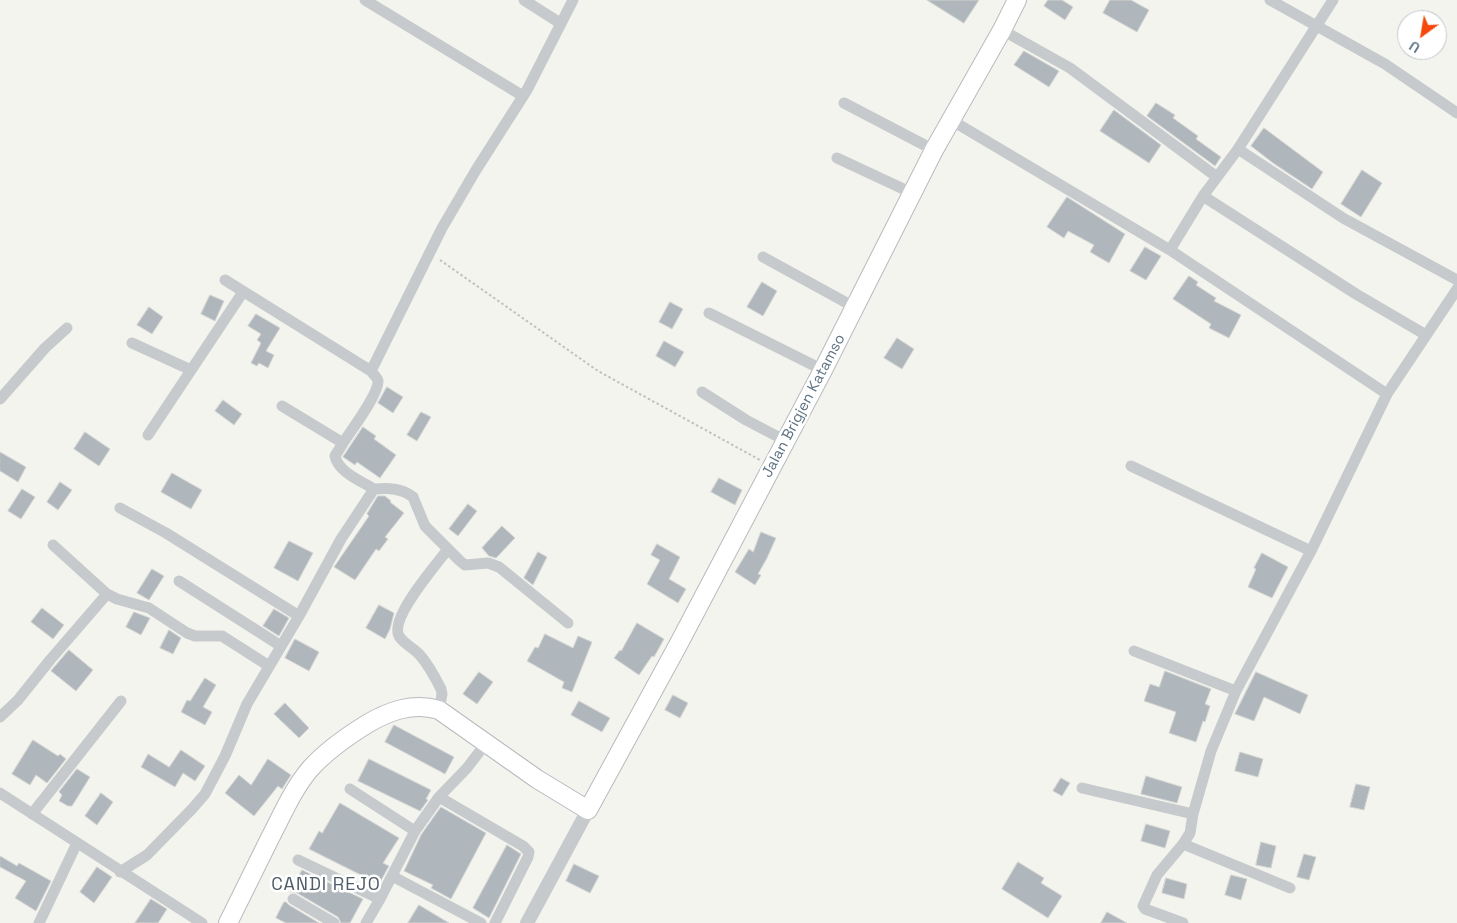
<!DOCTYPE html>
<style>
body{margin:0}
#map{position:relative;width:1457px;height:923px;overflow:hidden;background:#f4f4ef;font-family:"Space Grotesk",sans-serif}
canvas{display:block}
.north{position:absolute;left:1397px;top:10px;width:50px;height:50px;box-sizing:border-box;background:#fff;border:1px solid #bfc7cd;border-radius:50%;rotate:212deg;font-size:14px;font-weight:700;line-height:20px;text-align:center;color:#5f7383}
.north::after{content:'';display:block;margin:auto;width:18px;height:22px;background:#f5480d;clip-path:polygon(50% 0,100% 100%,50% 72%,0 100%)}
</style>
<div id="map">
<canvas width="1457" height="923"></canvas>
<div class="north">U</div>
</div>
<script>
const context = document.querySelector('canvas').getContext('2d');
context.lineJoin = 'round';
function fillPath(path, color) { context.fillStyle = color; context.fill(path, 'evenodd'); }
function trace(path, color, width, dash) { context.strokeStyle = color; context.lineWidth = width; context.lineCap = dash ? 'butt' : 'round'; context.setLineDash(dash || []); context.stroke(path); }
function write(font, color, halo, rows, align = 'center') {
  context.font = font + ' "Space Grotesk",sans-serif'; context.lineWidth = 5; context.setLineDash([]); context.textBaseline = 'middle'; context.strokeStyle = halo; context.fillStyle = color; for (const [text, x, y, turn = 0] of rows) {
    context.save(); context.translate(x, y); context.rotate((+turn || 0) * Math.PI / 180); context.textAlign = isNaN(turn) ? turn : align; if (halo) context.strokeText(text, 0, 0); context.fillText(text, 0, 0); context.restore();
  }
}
const building = new Path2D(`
 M 927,0 L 979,0 L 964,23 Z
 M 1048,0 L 1062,0 L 1073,7 L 1065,20 L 1044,6 Z
 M 1110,0 L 1131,0 L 1149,10 L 1137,32 L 1103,13 Z
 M 1024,51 L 1059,71 L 1049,87 L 1014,65 Z
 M 1156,103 L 1175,115 L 1173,118 L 1198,136 L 1196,139 L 1221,157 L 1215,166 L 1147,116 Z
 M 1114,110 L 1161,145 L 1149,163 L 1100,131 Z
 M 1264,128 L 1323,172 L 1312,189 L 1273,163 L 1251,146 Z
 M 1362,170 L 1382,183 L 1361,217 L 1341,204 Z
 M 1067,197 L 1125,234 L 1109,263 L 1090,252 L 1094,245 L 1068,231 L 1064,238 L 1047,227 Z
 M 1145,247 L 1161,256 L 1146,280 L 1130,271 Z
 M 1189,276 L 1198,282 L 1196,285 L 1216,298 L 1214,301 L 1241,315 L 1229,338 L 1209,328 L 1211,324 L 1173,299 Z
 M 762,282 L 777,291 L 763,316 L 747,307 Z
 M 210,295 L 224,301 L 215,321 L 201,314 Z
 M 670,302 L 683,309 L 672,329 L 659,322 Z
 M 149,307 L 163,317 L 152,334 L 137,325 Z
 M 256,314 L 280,328 L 266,351 L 274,355 L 268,368 L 259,363 L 257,366 L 251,363 L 261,343 L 257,340 L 261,334 L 248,326 Z
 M 897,338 L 914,349 L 902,369 L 884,358 Z
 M 664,341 L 684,352 L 675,367 L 656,356 Z
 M 387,387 L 403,397 L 393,413 L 378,403 Z
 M 223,400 L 242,414 L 234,425 L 215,411 Z
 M 421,412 L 431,417 L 417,441 L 407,435 Z
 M 363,427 L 376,436 L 374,439 L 396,455 L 380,478 L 357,462 L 355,465 L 343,457 Z
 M 85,432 L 110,449 L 99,466 L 74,449 Z
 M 0,452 L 26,467 L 18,482 L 0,471 Z
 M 172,473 L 202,490 L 191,509 L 161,492 Z
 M 719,478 L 742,490 L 735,505 L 711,492 Z
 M 60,482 L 72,490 L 58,510 L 47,502 Z
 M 22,489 L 35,497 L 21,519 L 8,511 Z
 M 378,496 L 385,496 L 391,501 L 390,502 L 404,513 L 385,537 L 388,539 L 379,551 L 376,549 L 355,580 L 334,567 L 369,516 L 367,514 Z
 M 468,504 L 477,511 L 458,536 L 449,529 Z
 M 502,526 L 515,538 L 496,558 L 489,556 L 482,548 Z
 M 761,532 L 776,538 L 767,558 L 758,574 L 761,575 L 755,585 L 735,572 L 749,549 L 753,552 Z
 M 289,541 L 313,553 L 298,581 L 274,568 Z
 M 657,544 L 680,557 L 669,579 L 686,589 L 678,603 L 647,584 L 660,560 L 651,555 Z
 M 538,552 L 547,557 L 533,585 L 524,578 Z
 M 1262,553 L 1288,567 L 1272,598 L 1248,587 L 1256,569 L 1254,568 Z
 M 152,569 L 164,576 L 149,600 L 137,593 Z
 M 379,605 L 394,613 L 390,629 L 385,639 L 366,628 Z
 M 42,608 L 64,625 L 53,639 L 31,622 Z
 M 274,609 L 289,618 L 279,636 L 263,626 Z
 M 134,612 L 150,618 L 141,635 L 126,627 Z
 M 637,623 L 664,639 L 654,657 L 652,656 L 639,675 L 614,658 L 620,650 L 621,651 Z
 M 169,630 L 181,638 L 173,654 L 160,648 Z
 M 545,634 L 573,648 L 578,636 L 592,642 L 572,692 L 562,688 L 564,682 L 527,661 L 535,647 L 538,648 Z
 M 295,639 L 319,652 L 309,671 L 285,658 Z
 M 69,650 L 93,670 L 76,691 L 51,671 Z
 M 1165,671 L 1211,689 L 1205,704 L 1210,706 L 1205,722 L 1203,721 L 1196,742 L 1169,733 L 1176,712 L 1144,701 L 1150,684 L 1159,687 Z
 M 479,672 L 493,682 L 477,704 L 463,694 Z
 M 1256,672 L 1308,695 L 1300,714 L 1264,697 L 1254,721 L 1235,714 Z
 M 205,678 L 216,685 L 203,707 L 212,712 L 205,725 L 181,712 L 187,700 L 190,701 Z
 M 673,695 L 688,703 L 680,718 L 665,710 Z
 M 579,701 L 610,718 L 602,732 L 571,715 Z
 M 285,703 L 309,728 L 299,738 L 274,714 Z
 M 394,725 L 454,757 L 445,774 L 385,742 Z
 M 33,740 L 58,756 L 60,754 L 66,759 L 47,783 L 36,775 L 30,785 L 12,774 Z
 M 181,750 L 205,766 L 195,781 L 183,773 L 175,787 L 141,767 L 148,754 L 169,767 Z
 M 1240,752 L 1263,759 L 1258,777 L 1235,771 Z
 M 268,759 L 291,775 L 282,789 L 278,786 L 254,816 L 225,793 L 239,775 L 251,785 Z
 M 369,759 L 431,790 L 426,799 L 428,800 L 420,811 L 358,781 Z
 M 77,769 L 90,777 L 72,806 L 68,806 L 59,801 L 62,795 L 59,792 Z
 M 1146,776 L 1182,787 L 1177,803 L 1141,794 Z
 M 1061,778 L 1070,783 L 1062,796 L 1053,791 Z
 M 1356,784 L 1370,787 L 1364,810 L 1350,807 Z
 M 101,793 L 113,802 L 97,825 L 85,816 Z
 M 340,803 L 399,838 L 383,863 L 389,866 L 379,884 L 309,849 L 319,831 L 322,833 Z
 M 441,807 L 486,833 L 451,899 L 431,888 L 433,885 L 404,871 L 421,835 Z
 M 1146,824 L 1170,831 L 1165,848 L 1141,841 Z
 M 1261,842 L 1276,846 L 1271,868 L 1256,865 Z
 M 507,845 L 521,854 L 489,918 L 473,908 Z
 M 1304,854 L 1316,857 L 1309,880 L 1297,877 Z
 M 0,856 L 17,866 L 19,863 L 51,881 L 36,911 L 15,898 L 26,881 L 0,867 Z
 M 1018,862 L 1044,878 L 1041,883 L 1062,896 L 1048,918 L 1002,889 Z
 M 574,864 L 599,876 L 590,893 L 566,881 Z
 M 97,867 L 112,877 L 94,903 L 80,892 Z
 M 302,870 L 363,899 L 350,923 L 341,923 L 338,917 L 297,893 L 291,892 Z
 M 1231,875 L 1247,879 L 1241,900 L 1225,895 Z
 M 1166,878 L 1187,884 L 1184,899 L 1162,893 Z
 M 151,899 L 167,909 L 158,923 L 135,923 Z
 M 284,902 L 286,902 L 289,905 L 319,923 L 286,923 L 276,918 Z
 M 419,905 L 449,923 L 408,923 Z
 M 1107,912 L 1127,923 L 1101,923 Z`);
fillPath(building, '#afb7bc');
trace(building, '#d5d5d2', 1);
const primary = new Path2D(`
 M 228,923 C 242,895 256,866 270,838 C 282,815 293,789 310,769 C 326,751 346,737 367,724 C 389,711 413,702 439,710 L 537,779 L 588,810 L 677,647 L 823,370 L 934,150 L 1002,30 L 1017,0`);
trace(primary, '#b7bbbe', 20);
trace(new Path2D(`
 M 440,260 L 598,371 L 760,460`), '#bec0c1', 2, [2.5, 2.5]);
trace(new Path2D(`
 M 365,0 L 523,96
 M 524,0 L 560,23
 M 1270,0 L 1385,64 L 1457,113
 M 1002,30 L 1070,68 L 1217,177
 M 844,103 L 934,150
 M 951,120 L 1170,250 L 1387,394 L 1311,551 L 1236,691 L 1211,751 L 1193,814 L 1190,833 L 1183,844 L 1157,875 L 1143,906 L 1145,909 L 1183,923
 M 1238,149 L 1343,218 L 1457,280
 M 837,158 L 912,193
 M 1203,196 L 1356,294 L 1426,335
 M 1170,250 L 1203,196 L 1238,149 L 1333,0
 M 763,257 L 856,308
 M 225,280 L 371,371 C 374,375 377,377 378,381 C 379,394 350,432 343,443
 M 709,313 L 823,370
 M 132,343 L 191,370
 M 371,371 L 442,228 L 476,170 L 527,90 L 573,0
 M 702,392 L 746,420 L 786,441
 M 1387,394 L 1457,289
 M 0,399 L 45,348 L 67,328
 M 282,406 L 343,443 L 335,456 C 338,472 361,481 374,489
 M 148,435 L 243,292
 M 1131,466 L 1311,551
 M 120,508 L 166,533 L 299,616
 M 53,545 L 107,594
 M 179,581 L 281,646
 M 1134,651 L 1236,691
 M 439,710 L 442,694 L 441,689 C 435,677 428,664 419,654 C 413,648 403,643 399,636 C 389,618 437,564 448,549
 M 0,717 L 18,700 L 50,660 L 107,594 L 117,599 L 149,608 L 187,633 L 195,636 L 222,636 L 269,666
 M 1082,788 L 1193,814
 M 350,789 L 415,831
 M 0,793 L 202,923
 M 439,797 L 523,846 L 529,852 L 528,857 L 495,923
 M 32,814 L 121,701
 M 1183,844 L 1290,888
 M 298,860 L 380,899
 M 120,872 L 147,855 L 192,809 L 205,794 L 225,756 L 247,704 L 299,616 L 341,539 L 374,489 C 389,488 401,488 413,497 L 425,526 L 460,561 L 465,565 L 488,563 L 499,567 L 568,623
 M 392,876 L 481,923
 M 293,899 L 334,923
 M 39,923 L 77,843
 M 366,923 L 380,899 L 415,831 L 439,797 L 467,768 L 486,743`), '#c7cacd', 11);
trace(new Path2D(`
 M 527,923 L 588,810`), '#c7cacd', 14);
trace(primary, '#fff', 18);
write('15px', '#5f7383', '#fff', [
 ["Jalan Brigjen Katamso",804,406,-62]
]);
context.letterSpacing = '1px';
write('18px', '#4e5c68', '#fff', [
 ["CANDI REJO",326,885]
]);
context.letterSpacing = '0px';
</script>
